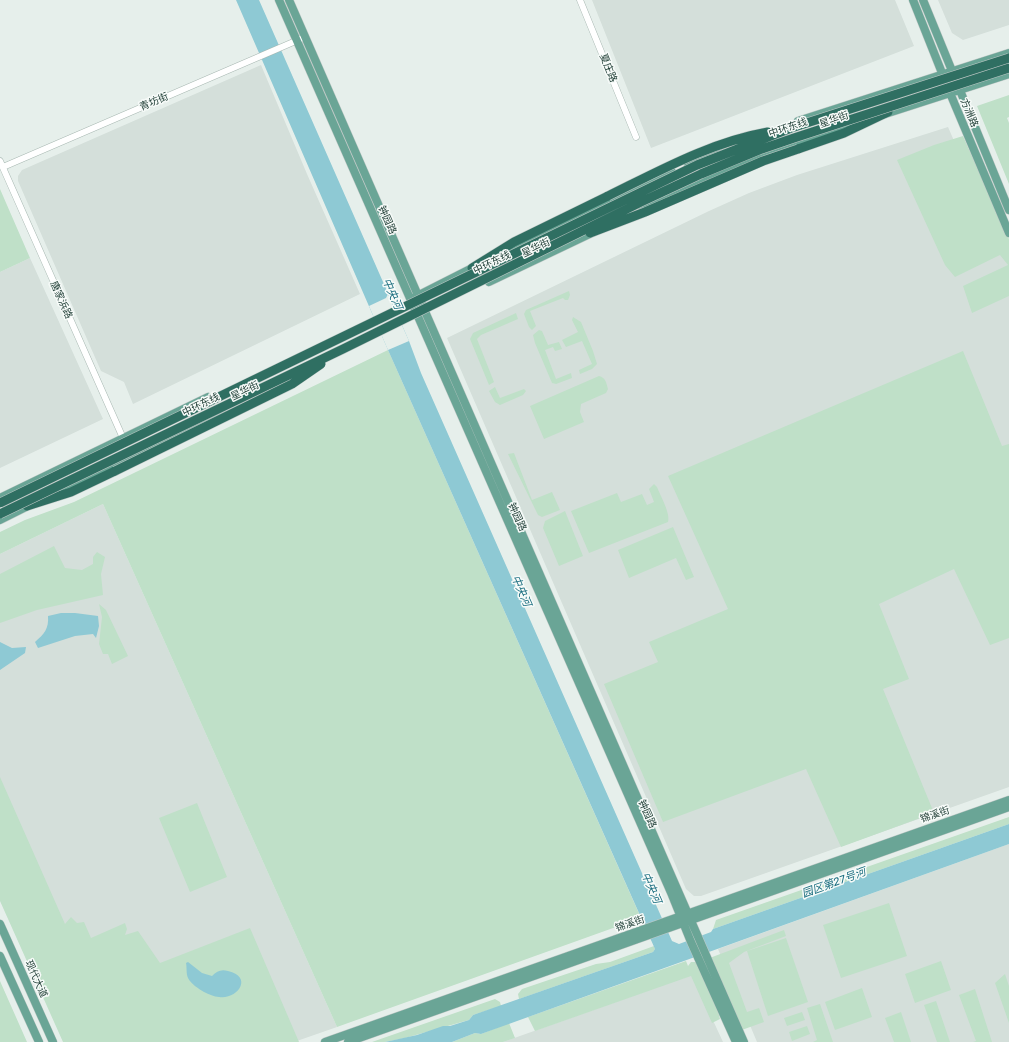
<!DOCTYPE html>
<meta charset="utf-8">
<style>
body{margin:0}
canvas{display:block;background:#e6efeb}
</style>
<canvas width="1009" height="1042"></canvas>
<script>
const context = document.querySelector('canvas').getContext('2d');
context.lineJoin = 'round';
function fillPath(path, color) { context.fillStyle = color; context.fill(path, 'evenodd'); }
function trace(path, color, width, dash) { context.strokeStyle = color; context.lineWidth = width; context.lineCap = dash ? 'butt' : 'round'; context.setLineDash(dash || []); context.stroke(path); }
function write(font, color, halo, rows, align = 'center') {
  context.font = font + ' Rubik,"Noto Sans SC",sans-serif'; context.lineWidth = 3; context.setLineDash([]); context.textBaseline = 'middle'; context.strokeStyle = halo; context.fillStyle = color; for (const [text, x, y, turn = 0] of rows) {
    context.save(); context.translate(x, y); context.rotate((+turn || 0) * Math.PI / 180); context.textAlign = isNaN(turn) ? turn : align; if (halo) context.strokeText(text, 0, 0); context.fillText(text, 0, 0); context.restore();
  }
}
fillPath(new Path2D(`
 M 592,0 L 895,0 L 914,46 L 651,148 Z
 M 938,0 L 1009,0 L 1009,25 L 963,40 L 952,33 Z
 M 261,65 L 307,174 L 360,294 L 133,404 L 124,382 L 101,371 L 18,181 L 18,176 L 22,170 Z
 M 948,127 L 1009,267 L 1009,787 L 701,896 L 694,896 L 686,889 L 447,338 L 709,211 L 749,193 L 797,175 Z
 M 30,258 L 103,419 L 0,468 L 0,272 Z
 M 103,504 L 337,1027 L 294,1042 L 88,1042 L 0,846 L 0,554 Z
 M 1009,844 L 1009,1042 L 757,1042 L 718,949 Z
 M 692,975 L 723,1042 L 503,1042 Z`), '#d4dfda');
fillPath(new Path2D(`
 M 1009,95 L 1009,117 L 1007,118 L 1009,123 L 1009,184 L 977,106 Z
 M 963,136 L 1009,239 L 1009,296 L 972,313 L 963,286 L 1008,265 L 1000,255 L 955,277 L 945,265 L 897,160 L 934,145 Z
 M 0,189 L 30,258 L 0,272 Z
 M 569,291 L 570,295 L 568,300 L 565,300 L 563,298 L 530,311 L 536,326 L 532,330 L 529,327 L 524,314 L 526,310 Z
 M 516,313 L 518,319 L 481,335 L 477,339 L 494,382 L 489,385 L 470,339 L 473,333 Z
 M 573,317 L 581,322 L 593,351 L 597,364 L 592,369 L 580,374 L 579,370 L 592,364 L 582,341 L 566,347 L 562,340 L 578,332 L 572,320 Z
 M 539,330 L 542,331 L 548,345 L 559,342 L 562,349 L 555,351 L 553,347 L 545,350 L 556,379 L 571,373 L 572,378 L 556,384 L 552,383 L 535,343 L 533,335 Z
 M 388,350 L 641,918 L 337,1027 L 103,504 L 0,554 L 0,532 L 25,520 L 74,502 Z
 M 963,351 L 1002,446 L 1009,444 L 1009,638 L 990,645 L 954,569 L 879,604 L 909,679 L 883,689 L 934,813 L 841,847 L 806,769 L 663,822 L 604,684 L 658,662 L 649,642 L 728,609 L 668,476 Z
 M 599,376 C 606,378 606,382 608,389 L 606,393 L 581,404 L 580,412 L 584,422 L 544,439 L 530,406 Z
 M 495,387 L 500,398 L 524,389 L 526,391 L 523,395 L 500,405 L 495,402 L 489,391 Z
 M 514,453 L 532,500 L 552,492 L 560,510 L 542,517 L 538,515 L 508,454 Z
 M 654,484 L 657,487 C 660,495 671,514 668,522 L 589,553 L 571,511 L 617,493 L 621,502 L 642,494 L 647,505 L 654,502 L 649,489 Z
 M 565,511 L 583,556 L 559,566 L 543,528 L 545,521 Z
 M 673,527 L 694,577 L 686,580 L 676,558 L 629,578 L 618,550 Z
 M 54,546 L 65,568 L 82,570 L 93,564 L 93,557 L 97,552 L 105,557 L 101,574 L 103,595 L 37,610 L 0,623 L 0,574 Z
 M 99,604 L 106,610 L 128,656 L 112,664 L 108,654 L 103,654 L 99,644 L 102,617 Z
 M 0,777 L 65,924 L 71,917 L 77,923 L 84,922 L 91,938 L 125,923 L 127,929 L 125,935 L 138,931 L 160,963 L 250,928 L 299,1042 L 63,1042 L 0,901 Z
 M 197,803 L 227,877 L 190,892 L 159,818 Z
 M 1009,817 L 1009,824 L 713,929 L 716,920 Z
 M 889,903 L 907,956 L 841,978 L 823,925 Z
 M 784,930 L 786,936 L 744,952 L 729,963 L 747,1012 L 759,1008 L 764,1022 L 739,1031 L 707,959 Z
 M 786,938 L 808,1002 L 768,1016 L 747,951 Z
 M 654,946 L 655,949 L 653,952 L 519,999 L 518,994 L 522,989 L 596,964 L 610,962 Z
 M 686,961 L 688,966 L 691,962 L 696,962 L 717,1007 L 720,1019 L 712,1023 L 691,976 L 535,1031 L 528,1017 Z
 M 941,961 L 951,990 L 915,1003 L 905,974 Z
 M 1005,974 L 1009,986 L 1009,1023 L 995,983 Z
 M 0,981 L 27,1042 L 0,1042 Z
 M 862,988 L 872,1017 L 835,1030 L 825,1002 Z
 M 975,989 L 992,1042 L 973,1042 L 976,1041 L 959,995 Z
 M 495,999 L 500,1002 L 501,1006 L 473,1015 L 469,1020 L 405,1038 L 385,1042 L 372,1042 Z
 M 936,1001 L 950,1042 L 937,1042 L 924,1005 Z
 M 820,1004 L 833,1042 L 813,1042 L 817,1040 L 807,1008 Z
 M 802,1012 L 805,1020 L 787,1026 L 784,1018 Z
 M 901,1012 L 911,1042 L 894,1042 L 885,1018 Z
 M 509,1023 L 515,1038 L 503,1042 L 452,1042 L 475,1033 L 481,1034 Z
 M 807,1026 L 810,1034 L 792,1041 L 789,1032 Z`), '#bfe0c8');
fillPath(new Path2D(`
 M 236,0 L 259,0 L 409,341 L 421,373 L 672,941 L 679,944 L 711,932 L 713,929 L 1009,824 L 1009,844 L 481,1034 L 475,1033 L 452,1042 L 385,1042 L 417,1035 L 443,1026 L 450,1026 L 469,1020 L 473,1015 L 653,952 L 655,949 L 388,350 Z
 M 61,613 L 75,613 L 98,616 L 99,626 L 96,638 L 93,634 L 75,636 L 38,648 L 35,642 C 44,634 49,629 48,616 Z
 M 0,642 L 12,648 L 26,647 L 25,653 L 0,670 Z
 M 188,962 L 202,973 L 212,976 C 217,971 221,969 228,971 C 254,977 237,1000 219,997 C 214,997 209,994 204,992 C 199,989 191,984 188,978 C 186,974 187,967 186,963 Z`), '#8ec9d4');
fillPath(new Path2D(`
 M 388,294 L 409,341 L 388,350 L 369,306 L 386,298 Z`), '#e6efeb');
const minor = new Path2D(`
 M 580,0 L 636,137
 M 0,161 L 123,438
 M 3,167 L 305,37`);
const major = new Path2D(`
 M 279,0 L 672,895 L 691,942 L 736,1042
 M 289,0 L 744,1042
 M 913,0 L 950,93 L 1009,233
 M 923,0 L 1009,210
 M 882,115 L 1009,74
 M 798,121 L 1009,53
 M 688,164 L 725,148
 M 642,209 L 727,170 L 796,144 L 856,123
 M 502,253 L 672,172
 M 489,282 L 596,231
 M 413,298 L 478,265
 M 50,496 L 274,388
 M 0,498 L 208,397
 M 0,520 L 32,504
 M 0,924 L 53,1042
 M 0,956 L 39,1042
 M 325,1042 L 1009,800
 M 348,1042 L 1009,807`);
const highway = new Path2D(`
 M 798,149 L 844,133 L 888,112
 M 472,268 L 514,242 L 608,196
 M 27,506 L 71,492 L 115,471`);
trace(minor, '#a8b8b2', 7);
trace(major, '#c2cac8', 9);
trace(highway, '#c2cac8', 10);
trace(minor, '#fff', 6);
trace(major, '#6aa596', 8);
trace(highway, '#2f6f62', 9);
const highwayBridge = new Path2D(`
 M 608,196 C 659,171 711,142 768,132
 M 590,233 L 645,212 L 763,161 L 798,149
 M 115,471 L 292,384 L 321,364
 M 0,503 L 697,165 L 791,128 L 1009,58
 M 0,514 L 343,349 L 641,202 L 701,174 L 759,150 L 794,138 L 1009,68`);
trace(highwayBridge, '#c2cac8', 10, []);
trace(highwayBridge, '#2f6f62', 9);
write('10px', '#24423a', '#f7fbf9', [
 ["夏庄路",608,68,68],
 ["青坊街",154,102,-23],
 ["方洲路",969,113,67],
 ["星华街",834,120,-19],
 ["中环东线",788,128,-19],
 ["钟园路",387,220,66],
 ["星华街",536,248,-26],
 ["中环东线",492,263,-26],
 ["唐家浜路",61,300,66],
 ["星华街",245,391,-26],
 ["中环东线",201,405,-26],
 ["钟园路",517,517,66],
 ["钟园路",647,814,66],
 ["锦溪街",935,815,-19],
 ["锦溪街",630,924,-19],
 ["现代大道",36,979,66]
]);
write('italic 11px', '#1c6f80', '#f7fbf9', [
 ["中央河",392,294,66],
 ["中央河",521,591,66],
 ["园区第27号河",834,883,-20],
 ["中央河",651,888,66]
]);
</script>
